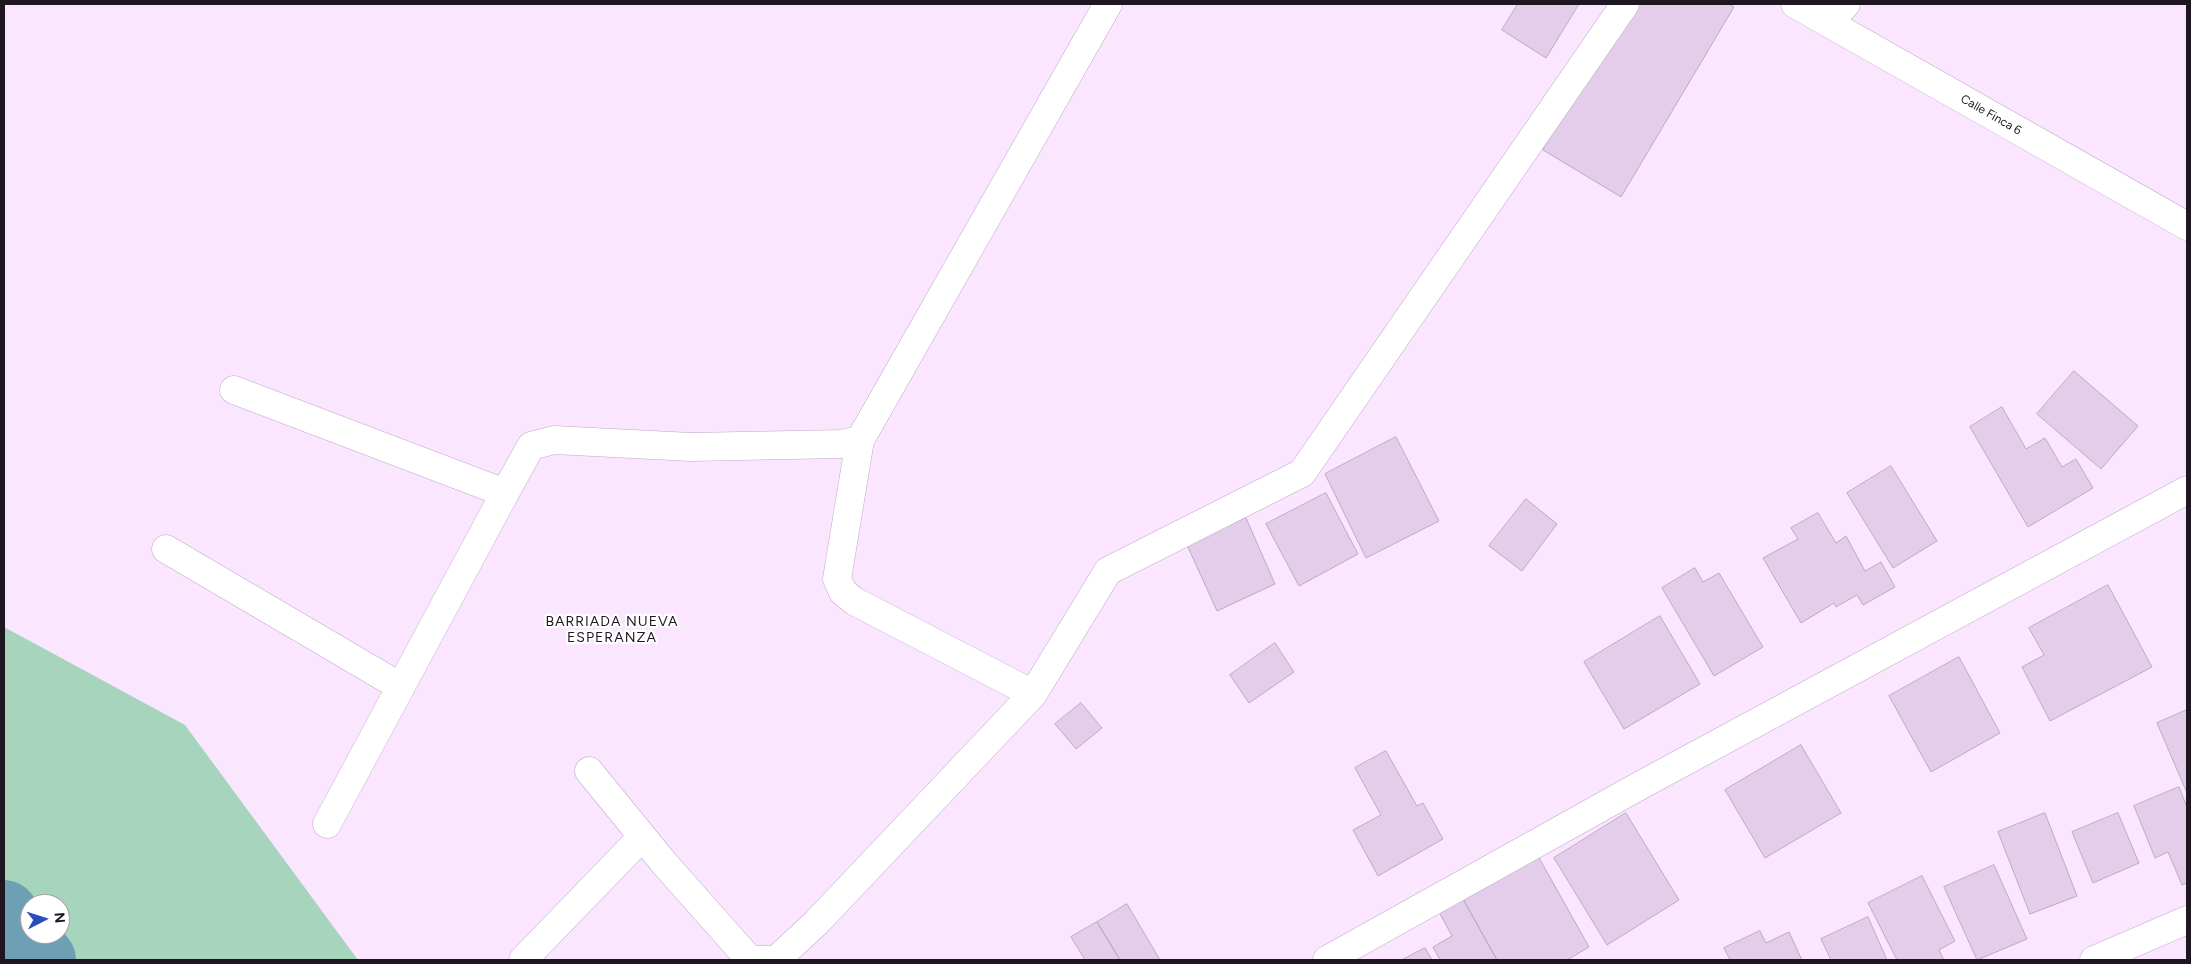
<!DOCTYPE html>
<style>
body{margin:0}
#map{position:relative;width:2191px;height:964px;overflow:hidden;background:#fae6ff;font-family:Figtree,sans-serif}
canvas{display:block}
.frame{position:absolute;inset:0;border:5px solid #1e1620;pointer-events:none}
.north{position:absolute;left:20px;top:894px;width:50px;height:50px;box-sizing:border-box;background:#fff;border:1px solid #a5a2a6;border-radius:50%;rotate:85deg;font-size:14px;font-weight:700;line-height:20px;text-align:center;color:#1e1620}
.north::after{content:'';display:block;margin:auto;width:18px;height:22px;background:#294ebd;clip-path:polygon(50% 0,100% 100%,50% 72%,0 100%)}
</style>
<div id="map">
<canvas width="2191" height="964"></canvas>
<div class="frame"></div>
<div class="north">N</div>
</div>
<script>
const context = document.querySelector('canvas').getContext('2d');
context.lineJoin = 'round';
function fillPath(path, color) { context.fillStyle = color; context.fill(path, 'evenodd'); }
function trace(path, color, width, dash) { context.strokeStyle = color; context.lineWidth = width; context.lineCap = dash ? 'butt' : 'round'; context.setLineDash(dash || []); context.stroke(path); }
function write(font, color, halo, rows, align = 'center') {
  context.font = font + ' Figtree,sans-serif'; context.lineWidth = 4.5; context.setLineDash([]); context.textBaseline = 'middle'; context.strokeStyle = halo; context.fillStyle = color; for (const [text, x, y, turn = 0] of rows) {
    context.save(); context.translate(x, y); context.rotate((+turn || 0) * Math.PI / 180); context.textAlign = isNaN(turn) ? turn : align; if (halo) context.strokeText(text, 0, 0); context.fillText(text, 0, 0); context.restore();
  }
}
fillPath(new Path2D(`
 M 4,627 L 185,725 L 358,960 L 4,960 ZM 30,904 L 60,904 L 60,934 L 30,934 Z`), '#a6d4bc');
trace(new Path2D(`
 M 4,914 L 42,960`), '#6da0b5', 68);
const building = new Path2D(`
 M 1518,4 L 1579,4 L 1546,58 L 1502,30 Z
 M 1630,4 L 1729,4 L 1734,7 L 1621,197 L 1543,150 Z
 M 2074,371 L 2138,426 L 2101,469 L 2037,414 Z
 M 2002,407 L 2026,449 L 2045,438 L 2062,467 L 2076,459 L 2093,488 L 2028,527 L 1970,427 Z
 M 1396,437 L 1439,521 L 1366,558 L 1325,474 Z
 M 1891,466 L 1937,541 L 1893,568 L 1847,493 Z
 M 1326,493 L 1358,554 L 1299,586 L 1266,524 Z
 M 1526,499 L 1557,524 L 1522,571 L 1489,546 Z
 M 1818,513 L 1836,543 L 1846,536 L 1865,571 L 1881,562 L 1895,587 L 1863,605 L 1857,595 L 1836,607 L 1834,603 L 1801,623 L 1763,558 L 1798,539 L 1791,528 Z
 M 1246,518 L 1275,584 L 1217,611 L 1187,545 Z
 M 1695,568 L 1703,582 L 1719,573 L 1763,647 L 1714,676 L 1662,588 Z
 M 2108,585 L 2152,667 L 2050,721 L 2022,667 L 2044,655 L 2029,628 Z
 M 1660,616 L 1700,684 L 1624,729 L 1584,662 Z
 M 1275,643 L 1294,672 L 1249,703 L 1230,675 Z
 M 1959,657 L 2000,733 L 1931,772 L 1889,696 Z
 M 1081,703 L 1102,728 L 1076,749 L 1055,724 Z
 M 2187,710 L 2187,793 L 2157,723 Z
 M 1801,745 L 1841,813 L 1765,858 L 1725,790 Z
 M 1386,751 L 1417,806 L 1423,803 L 1443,839 L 1378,876 L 1353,830 L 1381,815 L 1355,768 Z
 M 2179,787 L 2187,807 L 2187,883 L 2182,885 L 2168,852 L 2155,858 L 2134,806 Z
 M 1626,813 L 1679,900 L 1607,945 L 1554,858 Z
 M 2045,813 L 2077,896 L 2030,914 L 1998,832 Z
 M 2118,813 L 2139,863 L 2093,883 L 2072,832 Z
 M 1538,856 L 1589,947 L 1567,960 L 1497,960 L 1463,899 Z
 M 1994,865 L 2027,939 L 1977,960 L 1944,887 Z
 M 1922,876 L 1955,941 L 1939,950 L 1944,960 L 1897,960 L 1868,903 Z
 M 1463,899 L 1497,960 L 1440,960 L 1433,947 L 1452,936 L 1439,912 Z
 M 1127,904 L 1160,960 L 1120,960 L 1097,922 Z
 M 1868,917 L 1887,960 L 1831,960 L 1821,939 Z
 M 1097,922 L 1120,960 L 1085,960 L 1071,937 Z
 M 1760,931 L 1766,943 L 1789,932 L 1802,960 L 1730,960 L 1724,948 Z
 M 1425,948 L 1432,960 L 1402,960 Z`);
fillPath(building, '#e4cceb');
trace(building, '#bfa8c6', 1);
const street = new Path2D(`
 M 1829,23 L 1846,4
 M 234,390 L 505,493 L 531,446 L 554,440 L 691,447 L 841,444 L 860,440 L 1108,4
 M 860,440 L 837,579 L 843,592 L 854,601 L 1033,694
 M 166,549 L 401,687
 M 589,771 L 664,863 L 750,960 L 776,960 L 816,923 L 1033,694 L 1108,571 L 1302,473 L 1625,4
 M 327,824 L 505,493
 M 523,960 L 642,837
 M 1327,960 L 1641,785 L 2187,490`);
const secondary = new Path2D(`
 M 1795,4 L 2187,226
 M 2094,960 L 2187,920`);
trace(street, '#c1a9c6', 29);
trace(secondary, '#c1a9c6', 29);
trace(street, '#fff', 28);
trace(secondary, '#fff', 28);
write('12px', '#1e1620', '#fff', [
 ["Calle Finca 6",1991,115,30]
]);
context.letterSpacing = '1px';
write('14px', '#1e1620', '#fff', [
 ["BARRIADA NUEVA",612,622],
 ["ESPERANZA",612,638]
]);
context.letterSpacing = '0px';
</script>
